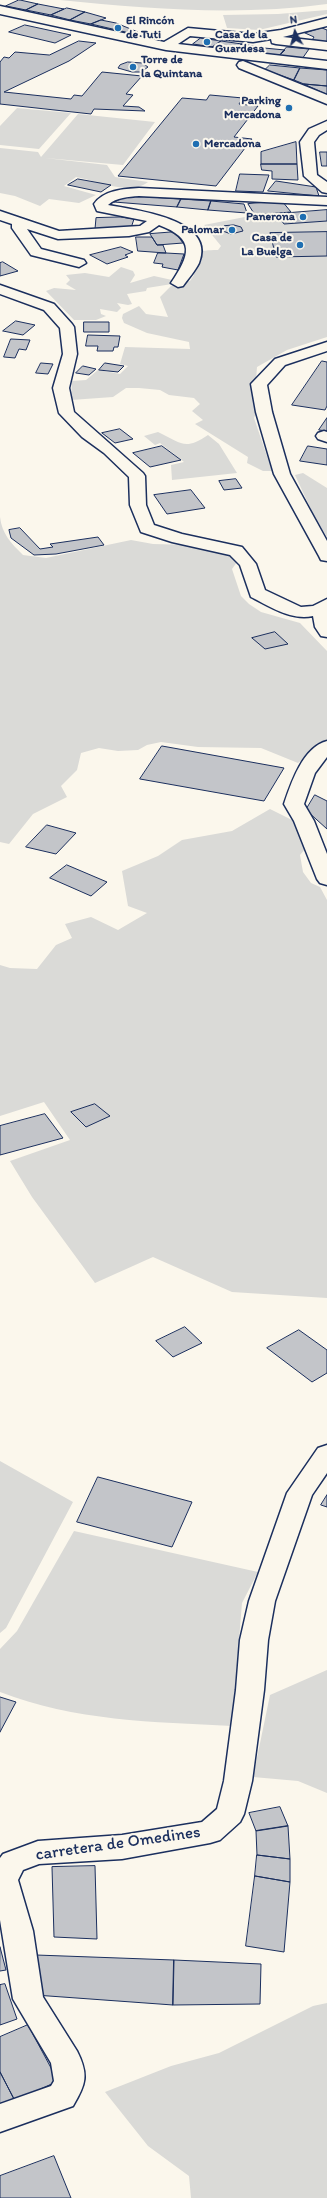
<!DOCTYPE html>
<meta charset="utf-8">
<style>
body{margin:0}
#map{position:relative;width:327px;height:2198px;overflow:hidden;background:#fbf7ec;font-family:Itim,sans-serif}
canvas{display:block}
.north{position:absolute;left:275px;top:12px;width:40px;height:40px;-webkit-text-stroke:3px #fbf7ec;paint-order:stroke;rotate:353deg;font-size:11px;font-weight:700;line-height:16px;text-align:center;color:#1b2f5e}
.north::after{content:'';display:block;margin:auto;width:14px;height:18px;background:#1b2f5e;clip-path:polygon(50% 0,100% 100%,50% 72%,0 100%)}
</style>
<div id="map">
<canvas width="327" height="2198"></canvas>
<div class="north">N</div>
</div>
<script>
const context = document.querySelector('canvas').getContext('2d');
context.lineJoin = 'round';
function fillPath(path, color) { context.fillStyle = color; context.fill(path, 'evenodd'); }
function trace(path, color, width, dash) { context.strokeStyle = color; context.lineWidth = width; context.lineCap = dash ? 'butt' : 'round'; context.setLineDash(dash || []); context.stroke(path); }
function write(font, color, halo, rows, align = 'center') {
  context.font = font + ' Itim,sans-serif'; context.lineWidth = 4; context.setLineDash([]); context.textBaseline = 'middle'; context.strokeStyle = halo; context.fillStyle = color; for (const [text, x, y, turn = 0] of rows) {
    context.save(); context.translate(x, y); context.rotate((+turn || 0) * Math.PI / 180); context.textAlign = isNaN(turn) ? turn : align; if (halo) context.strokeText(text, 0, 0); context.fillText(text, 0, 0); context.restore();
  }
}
fillPath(new Path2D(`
 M 60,0 L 327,0 L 327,4 C 239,16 148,9 60,0 Z
 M 327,10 L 327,14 L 259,30 L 227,28 L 223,15 L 278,14 Z
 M 17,108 L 71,113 L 39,149 L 0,145 L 0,126 Z
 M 78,114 L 155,122 L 123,165 L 45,158 L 107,165 L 115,177 L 148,182 C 130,196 97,181 76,177 L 64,186 L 96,195 L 79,203 L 49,199 L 40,206 L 15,196 L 0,193 L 0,148 L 38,152 L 41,157 Z
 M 277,214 L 284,224 L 327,221 L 327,337 L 287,350 L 257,367 L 254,406 L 256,413 L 254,418 L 272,471 L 263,471 L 247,463 L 248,457 L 195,424 L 203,420 L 192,411 L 200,404 L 194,398 L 169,395 L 160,390 L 139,388 L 126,388 L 113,397 L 71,400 L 72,381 L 86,380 L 98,370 L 120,374 L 128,366 L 120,364 L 125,347 L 190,349 L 189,342 L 147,333 L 124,323 L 122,318 L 123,314 L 139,306 L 146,314 L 168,317 L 160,297 L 171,286 L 190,281 L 194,275 L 192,272 C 198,252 196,250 218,250 L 221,246 L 204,225 L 255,215 Z
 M 121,267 L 133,271 L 135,275 L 130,283 L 154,276 L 172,280 L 172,284 L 147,288 L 146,291 L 127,294 L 132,304 L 128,305 L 117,303 L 121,308 L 117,312 L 100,309 L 101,314 L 106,316 L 96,320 L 74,320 L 46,291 L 54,288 L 76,290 L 66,284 L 70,280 L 66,275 L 85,273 L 109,277 Z
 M 158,432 C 182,443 184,451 208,435 L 219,444 L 237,473 L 172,480 L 171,465 L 184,462 L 160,443 L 155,445 L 144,436 Z
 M 303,473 L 327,488 L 327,537 L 314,516 L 295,475 Z
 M 0,517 C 2,534 11,543 23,555 L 46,558 L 131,540 L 153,544 L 192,545 L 224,551 L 237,562 L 232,569 L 241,596 L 249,604 L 261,612 L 300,623 L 327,651 L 327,739 L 298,763 L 261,748 L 198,747 L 161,742 L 147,745 L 138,750 L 118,751 L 99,748 L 81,753 L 77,770 L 61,786 L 67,797 L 33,814 L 9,844 L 0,842 Z
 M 270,809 L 296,822 L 306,848 L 300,855 L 303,872 L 311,883 L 320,887 L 327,900 L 327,1298 L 232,1292 L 153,1257 L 95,1283 L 32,1197 L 10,1161 L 70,1140 L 44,1102 L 0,1116 L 0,965 L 10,968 L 37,969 L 56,945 L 72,938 L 65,924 L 91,917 L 118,930 L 147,913 L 128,906 L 122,871 L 158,856 L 182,840 L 232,831 Z
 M 0,1461 L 73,1502 L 6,1628 L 0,1633 Z
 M 74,1531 L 258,1572 L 242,1603 L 232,1726 C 154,1722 74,1721 0,1692 L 0,1649 L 17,1631 Z
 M 327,1670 L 327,1793 L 298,1781 L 253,1777 L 270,1695 Z
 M 327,2003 L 327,2198 L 191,2198 L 189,2176 L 148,2146 L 105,2092 L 171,2066 L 219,2053 L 313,2006 Z`), '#dadad7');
const building = new Path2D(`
 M 19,0 L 20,0 L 38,4 L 26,10 L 6,6 Z
 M 38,4 L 64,9 L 51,15 L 26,10 Z
 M 67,8 L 85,12 L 70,20 L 51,15 Z
 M 85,12 L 106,18 L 91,24 L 70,20 Z
 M 101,20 L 116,23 L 138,32 L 134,34 L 91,24 Z
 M 25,25 L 71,35 L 55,43 L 9,32 Z
 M 322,28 L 327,30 L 327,44 L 311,42 L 314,37 L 305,33 Z
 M 201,38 L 221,41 L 213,47 L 193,44 Z
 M 79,41 L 96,43 L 69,61 L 4,92 L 71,99 L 74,95 L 82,96 L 102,72 L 142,76 L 126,94 L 133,95 L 123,106 L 139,107 L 145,111 L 94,109 L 91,114 L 0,104 L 0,62 L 4,57 L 9,58 L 15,52 L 49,55 Z
 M 221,41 L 242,44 L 234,51 L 211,48 Z
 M 242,44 L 264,48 L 258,54 L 234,51 Z
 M 287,47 L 309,49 L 302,59 L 279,56 Z
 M 264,48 L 285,50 L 279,56 L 258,54 Z
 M 128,62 L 142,63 L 148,67 L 141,72 L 132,72 L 118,68 L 120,65 Z
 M 270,65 L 300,68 L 294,80 L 265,70 Z
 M 300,68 L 327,70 L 327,86 L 304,84 L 294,80 Z
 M 304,84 L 327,86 L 327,94 Z
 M 210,95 L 243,98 L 239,104 L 258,106 L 234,137 L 252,139 L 216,186 L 118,176 L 182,98 L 206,100 Z
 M 296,142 L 297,164 L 261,164 L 261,152 Z
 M 320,152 L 327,152 L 327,166 L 322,166 Z
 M 261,164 L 297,164 L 298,180 L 272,179 L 272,171 L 262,170 Z
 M 240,174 L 269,175 L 263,192 L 236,191 Z
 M 78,179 L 111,185 L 101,192 L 68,185 Z
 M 276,181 L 316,187 L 319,196 L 268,191 Z
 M 134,196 L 181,199 L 177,207 L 114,202 L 125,197 Z
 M 181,199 L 211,201 L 208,210 L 177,207 Z
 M 211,201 L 244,204 L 247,213 L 208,210 Z
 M 282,201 L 291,212 L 255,215 L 248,204 Z
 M 327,210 L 327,221 L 284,224 L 277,214 Z
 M 121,217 L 134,219 L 131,228 L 95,229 L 96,218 Z
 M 234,225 L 241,227 L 243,231 L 231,234 L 220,230 L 224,226 Z
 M 175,232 L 183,243 L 157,245 L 150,234 Z
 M 327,232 L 327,256 L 276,257 L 270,233 Z
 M 136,237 L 152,237 L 157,245 L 163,245 L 166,253 L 138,251 Z
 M 121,247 L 133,252 L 125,255 L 128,257 L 107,264 L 90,255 Z
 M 158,253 L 166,253 L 184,254 L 178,270 L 162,267 L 163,264 L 154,263 Z
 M 3,262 L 18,271 L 0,276 L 0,263 Z
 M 16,321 L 35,325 L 23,335 L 3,331 Z
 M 84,322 L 109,322 L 109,332 L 84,332 Z
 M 88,335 L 120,336 L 118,347 L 114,347 L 113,351 L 97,351 L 98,346 L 86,346 Z
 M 11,339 L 30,340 L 26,350 L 19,349 L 15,358 L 4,357 Z
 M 322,361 L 327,362 L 327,406 L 325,410 L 292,405 Z
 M 41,363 L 53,364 L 48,374 L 36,373 Z
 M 105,363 L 124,366 L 118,372 L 99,370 Z
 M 83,366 L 96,369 L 89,375 L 76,373 Z
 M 327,418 L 327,431 L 319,430 Z
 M 120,429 L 133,439 L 115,443 L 102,433 Z
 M 162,446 L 181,460 L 150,467 L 133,453 Z
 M 308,446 L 327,449 L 327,465 L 300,461 Z
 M 236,479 L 242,488 L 224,490 L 219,481 Z
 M 191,490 L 205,508 L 167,514 L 154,495 Z
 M 20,528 L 40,549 L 53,547 L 50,544 L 98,537 L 104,545 L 56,554 L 34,555 L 11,538 L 9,530 Z
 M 275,632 L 288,644 L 265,649 L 252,638 Z
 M 162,746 L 284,768 L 264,801 L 140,779 Z
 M 315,795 L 327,801 L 327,829 L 306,810 Z
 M 47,825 L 76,833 L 56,854 L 26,847 Z
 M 67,865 L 107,882 L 91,896 L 50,878 Z
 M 95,1104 L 110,1116 L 86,1127 L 71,1112 Z
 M 45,1114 L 63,1138 L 0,1155 L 0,1126 Z
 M 185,1327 L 202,1343 L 173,1357 L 156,1341 Z
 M 299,1330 L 327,1350 L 327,1373 L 312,1382 L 267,1348 Z
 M 98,1477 L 192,1502 L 172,1547 L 77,1522 Z
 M 327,1495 L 327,1507 L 321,1505 Z
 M 0,1697 L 16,1702 L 0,1732 Z
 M 280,1807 L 288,1826 L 256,1831 L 249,1813 Z
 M 288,1826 L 290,1859 L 257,1855 L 256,1831 Z
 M 257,1855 L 290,1859 L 290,1882 L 255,1876 Z
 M 95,1866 L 97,1939 L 54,1937 L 52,1867 Z
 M 255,1876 L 290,1882 L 284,1952 L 246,1946 Z
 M 0,1947 L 6,1970 L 0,1971 Z
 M 36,1955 L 174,1960 L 173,2005 L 35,1995 Z
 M 174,1960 L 261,1964 L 260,2004 L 173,2005 Z
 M 5,1984 L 17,2019 L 0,2025 L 0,1985 Z
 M 28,2025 L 58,2081 L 15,2101 L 0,2072 L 0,2037 Z
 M 0,2072 L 15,2101 L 0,2106 Z
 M 54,2156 L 71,2198 L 0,2198 L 0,2176 Z`);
fillPath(building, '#c3c5c9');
trace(building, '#1b2f5e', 1);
const minor = new Path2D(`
 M 0,6 L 164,42 L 188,28 L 253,34 L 281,30 L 327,18 L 327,26 L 283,37 L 327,42 L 327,50 L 276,44 L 272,43 L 271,39 L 253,42 L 190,36 L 178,44 L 327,61 L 327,69 L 166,50 L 0,14 Z
 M 243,61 L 327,95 L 327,104 L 239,68 L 237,65 L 239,62 Z
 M 327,121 L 327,130 L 319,135 L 314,142 L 317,175 L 327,182 L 327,193 L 322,192 L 304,176 L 300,142 L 309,129 Z
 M 139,188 L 327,197 L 327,205 L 139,196 C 128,197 117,197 108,205 C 135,210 217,219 199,263 C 195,271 188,279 183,286 L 178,287 L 171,283 C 190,255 196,239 159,225 L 149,232 L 129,236 L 58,239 L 27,229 L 41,249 L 84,260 L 86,263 L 79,267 L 31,255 L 12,228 L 12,224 L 0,220 L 0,211 L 59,231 L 140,226 L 147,221 L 97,211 L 94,204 C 104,190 123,189 139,188 Z
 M 0,285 L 54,304 L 72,324 L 74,327 L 77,354 L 69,388 L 74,412 L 143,473 L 145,476 L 146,505 L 154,525 L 182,534 L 242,547 L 256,564 L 265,590 L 301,607 L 313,606 L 327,599 L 327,637 L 321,636 L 315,627 L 313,616 C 291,621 269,606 251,597 L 240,565 L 230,555 L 172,542 L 141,532 L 130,505 L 129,477 L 104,453 L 82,437 L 59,413 L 53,388 L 63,354 L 60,328 L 44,310 L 0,294 Z
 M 327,342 L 327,351 L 285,365 L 267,385 L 272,412 L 290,474 L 327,541 L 327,561 L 321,560 L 319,556 L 274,474 L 256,412 L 251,384 L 275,359 Z
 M 324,431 L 327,432 L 327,442 L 318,439 L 316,436 L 318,433 Z
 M 327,741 L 327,757 L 315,773 L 304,804 L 314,821 L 327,854 L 327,885 L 320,883 L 317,879 L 294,821 L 284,804 C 291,783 303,747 327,741 Z
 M 327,1445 L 327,1473 L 312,1495 L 275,1601 L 268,1640 L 264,1690 L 252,1781 L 244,1814 L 240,1822 L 220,1840 L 210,1843 L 122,1859 L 39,1864 L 23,1870 L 18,1880 L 33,1931 L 43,1997 L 77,2051 C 89,2075 86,2084 73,2106 L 0,2132 L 0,2104 L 51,2086 L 54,2081 L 51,2063 L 13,1999 L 0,1920 L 0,1858 L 3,1854 L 38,1841 L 122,1835 L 202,1822 L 217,1809 L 224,1781 L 236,1690 L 240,1640 L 249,1601 L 287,1493 L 318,1448 Z`);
trace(minor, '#1b2f5e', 3);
fillPath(minor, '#fbf7ec');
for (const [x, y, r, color] of [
 [118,28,4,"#1f6fb2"],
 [207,42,4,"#1f6fb2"],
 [133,67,4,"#1f6fb2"],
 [289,108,4,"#1f6fb2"],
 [196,144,4,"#1f6fb2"],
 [303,217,4,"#1f6fb2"],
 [232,230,4,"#1f6fb2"],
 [300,245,4,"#1f6fb2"]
]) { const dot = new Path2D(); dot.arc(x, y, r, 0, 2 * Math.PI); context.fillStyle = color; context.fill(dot); trace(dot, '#fbf7ec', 1.5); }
write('bold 12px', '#1b2f5e', '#fbf7ec', [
 ["El Rincón",126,21],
 ["de Tuti",126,35],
 ["Casa de la",215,35],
 ["Guardesa",215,49],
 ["Torre de",141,60],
 ["la Quintana",141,74],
 ["Parking",281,101,"right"],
 ["Mercadona",281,115,"right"],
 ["Mercadona",204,144],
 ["Panerona",295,217,"right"],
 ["Palomar",224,230,"right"],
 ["Casa de",292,238,"right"],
 ["La Buelga",292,252,"right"]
], 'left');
write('17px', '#1b2f5e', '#fbf7ec', [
 ["carretera de Omedines",118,1844,-8]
]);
</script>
